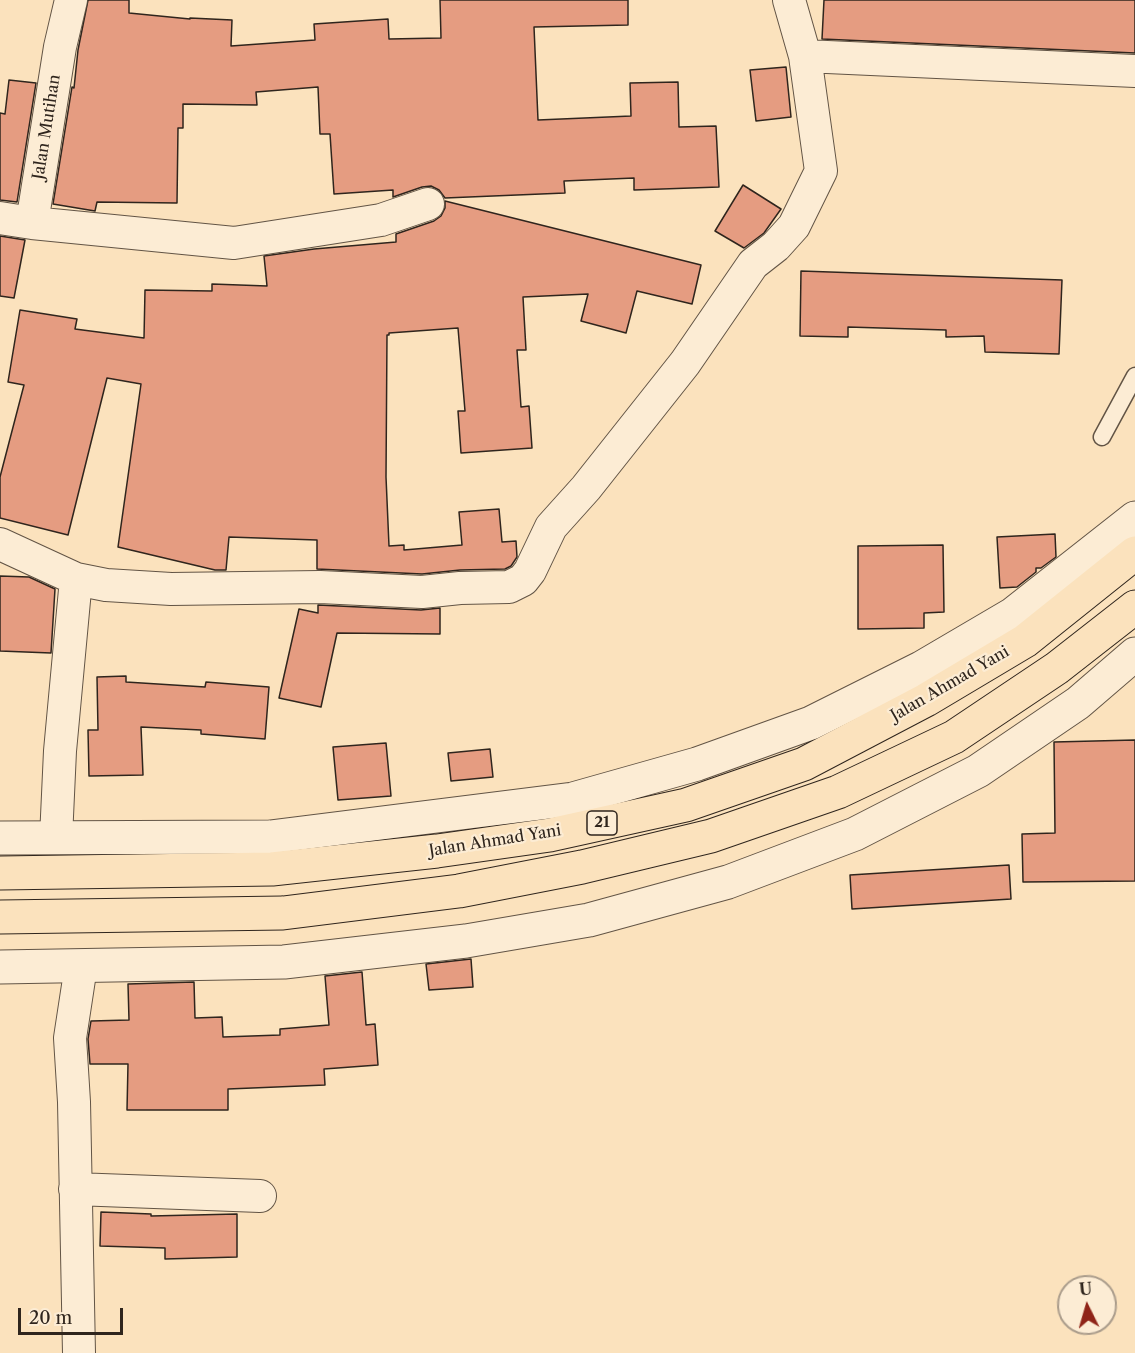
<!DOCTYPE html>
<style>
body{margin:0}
#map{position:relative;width:1135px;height:1353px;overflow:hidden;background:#fbe2bd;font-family:"Libre Caslon Text",serif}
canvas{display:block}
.north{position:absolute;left:1057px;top:1275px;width:60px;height:60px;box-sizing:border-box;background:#fcecd4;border:2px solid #aa9c8b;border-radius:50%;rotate:355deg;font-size:16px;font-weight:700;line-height:24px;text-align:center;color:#2f251d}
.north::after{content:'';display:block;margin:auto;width:21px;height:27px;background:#8f2418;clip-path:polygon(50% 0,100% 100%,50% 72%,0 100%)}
.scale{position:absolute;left:18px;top:1308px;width:105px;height:27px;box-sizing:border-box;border:3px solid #2f251d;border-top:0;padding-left:8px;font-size:18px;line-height:21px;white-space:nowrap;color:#2f251d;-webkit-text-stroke:4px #fcecd4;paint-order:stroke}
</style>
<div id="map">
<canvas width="1135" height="1353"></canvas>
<div class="north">U</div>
<div class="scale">20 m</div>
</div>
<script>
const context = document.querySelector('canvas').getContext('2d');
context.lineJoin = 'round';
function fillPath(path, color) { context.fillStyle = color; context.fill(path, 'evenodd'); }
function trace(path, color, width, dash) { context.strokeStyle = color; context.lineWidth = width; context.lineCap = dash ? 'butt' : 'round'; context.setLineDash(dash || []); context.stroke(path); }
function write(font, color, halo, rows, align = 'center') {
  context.font = font + ' "Libre Caslon Text",serif'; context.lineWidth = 4.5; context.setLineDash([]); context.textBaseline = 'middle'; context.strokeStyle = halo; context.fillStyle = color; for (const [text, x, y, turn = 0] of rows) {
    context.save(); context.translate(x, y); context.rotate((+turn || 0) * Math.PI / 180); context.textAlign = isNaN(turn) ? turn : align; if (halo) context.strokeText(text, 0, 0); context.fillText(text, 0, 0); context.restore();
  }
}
const building = new Path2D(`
 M 88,0 L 129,0 L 129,13 L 190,19 L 190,18 L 232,20 L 231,46 L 315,40 L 314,24 L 388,19 L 389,39 L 441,38 L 440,0 L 628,0 L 628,25 L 534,27 L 538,120 L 631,116 L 630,83 L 678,82 L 679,127 L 716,126 L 719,187 L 634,190 L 634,178 L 564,181 L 565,193 L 445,198 L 439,190 L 431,186 L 422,187 L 393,197 L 393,190 L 334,194 L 330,134 L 320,134 L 318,87 L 256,92 L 257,105 L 183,104 L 183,128 L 178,128 L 177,203 L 97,202 L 95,211 L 53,204 L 72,87 L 74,88 L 78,50 Z
 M 824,0 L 1135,0 L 1135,53 L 822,39 Z
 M 786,67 L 791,117 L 756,121 L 750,70 Z
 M 9,80 L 36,83 L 17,202 L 0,200 L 0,113 L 5,114 Z
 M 743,185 L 781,209 L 764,233 L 744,248 L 715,231 Z
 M 445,201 L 701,265 L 692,304 L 637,291 L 626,333 L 581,321 L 588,294 L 523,297 L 526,350 L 517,350 L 521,407 L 529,406 L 532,448 L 461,453 L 458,411 L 465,411 L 458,328 L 389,333 L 389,335 L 387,335 L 386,477 L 389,546 L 404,545 L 404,550 L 462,545 L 459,512 L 499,509 L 502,542 L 516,541 L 517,557 L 511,566 L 505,569 L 460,570 L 422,574 L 317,569 L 317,540 L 229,537 L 226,570 L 215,570 L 118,547 L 141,384 L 107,378 L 68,535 L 0,518 L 0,477 L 24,385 L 8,382 L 20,310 L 77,319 L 75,329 L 144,338 L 145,290 L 212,291 L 212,284 L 267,286 L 264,256 L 314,249 L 396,242 L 396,234 L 434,221 L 441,216 L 445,208 Z
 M 0,236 L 25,240 L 14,298 L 0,296 Z
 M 801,271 L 1062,280 L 1059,354 L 985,352 L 984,336 L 946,337 L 946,330 L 848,327 L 848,337 L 800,336 Z
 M 1055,534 L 1056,557 L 1041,568 L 1036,568 L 1036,572 L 1017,587 L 1000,588 L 997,537 Z
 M 943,545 L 944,612 L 924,613 L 924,628 L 858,629 L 858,546 Z
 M 0,576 L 29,577 L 55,589 L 51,653 L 0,651 Z
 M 318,605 L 421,610 L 440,608 L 440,634 L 337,633 L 321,707 L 279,698 L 299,609 L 318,613 Z
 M 126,676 L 126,682 L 205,687 L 206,682 L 269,687 L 265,739 L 201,734 L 201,730 L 141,727 L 143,775 L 89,776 L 88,730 L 98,730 L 97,677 Z
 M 1135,740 L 1135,881 L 1023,882 L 1022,834 L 1055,833 L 1054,742 Z
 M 386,743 L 391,796 L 338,800 L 333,747 Z
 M 490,749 L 493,777 L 451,781 L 448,753 Z
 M 1009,865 L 1011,899 L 852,909 L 850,875 Z
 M 471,959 L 473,987 L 429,990 L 426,964 Z
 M 362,972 L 366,1025 L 375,1024 L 378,1065 L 324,1069 L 325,1085 L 228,1089 L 228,1110 L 127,1110 L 128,1064 L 90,1064 L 88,1039 L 91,1021 L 129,1020 L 128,984 L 194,982 L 195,1018 L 222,1017 L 223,1037 L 280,1035 L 280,1029 L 329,1025 L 325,976 Z
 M 101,1212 L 151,1214 L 151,1216 L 237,1214 L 237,1257 L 165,1259 L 165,1248 L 100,1246 Z`);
fillPath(building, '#e59c81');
trace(building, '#2f251d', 1.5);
const service = new Path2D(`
 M 1102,437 L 1135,376`);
const minor = new Path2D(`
 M 805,56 L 1135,71
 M 0,218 L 32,223 L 234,243 L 381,220 L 428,204
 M 32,223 L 60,47 L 71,0
 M 0,544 L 76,579 L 106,585 L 171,589 L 320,587 L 422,592 L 460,588 L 509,587 L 523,580 L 530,571 L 551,527 L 586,488 L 685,363 L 753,264 L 776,246 L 794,226 L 821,171 L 805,56 L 789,0
 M 56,838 L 60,751 L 76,579
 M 75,1189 L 260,1196
 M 79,1353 L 74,1102 L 70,1038 L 81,966`);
const tertiary = new Path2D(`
 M 0,838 L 270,837 L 573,799 L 697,764 L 811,723 L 921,668 L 1013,614 L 1135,518
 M 0,967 L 284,962 L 466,941 L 589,920 L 728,882 L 855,834 L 978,771 L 1078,703 L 1135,654`);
const trunk = new Path2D(`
 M 0,873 L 272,869 L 437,851 L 550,835 L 686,805 L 804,764 L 926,700 L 1025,641 L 1135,553
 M 0,917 L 283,913 L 459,891 L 582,867 L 711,836 L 838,792 L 954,737 L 1057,668 L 1135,607`);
trace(service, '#625445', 19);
trace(minor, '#625445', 34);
trace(tertiary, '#625445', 35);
trace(trunk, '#2f251d', 35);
trace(service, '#fcecd4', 16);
trace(minor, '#fcecd4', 32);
trace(tertiary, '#fcecd4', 33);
trace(trunk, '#fbe2bd', 33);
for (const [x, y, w] of [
 [602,823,30]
]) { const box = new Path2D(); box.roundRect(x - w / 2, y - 12, w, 24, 4.5); context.fillStyle = '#fcecd4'; context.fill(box); trace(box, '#2f251d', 1.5); }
write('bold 15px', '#2f251d', null, [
 ["21",602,823]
]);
write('16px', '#2f251d', '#fcecd4', [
 ["Jalan Mutihan",47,127,-81],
 ["Jalan Ahmad Yani",950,684,-30],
 ["Jalan Ahmad Yani",495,841,-9]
]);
</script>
